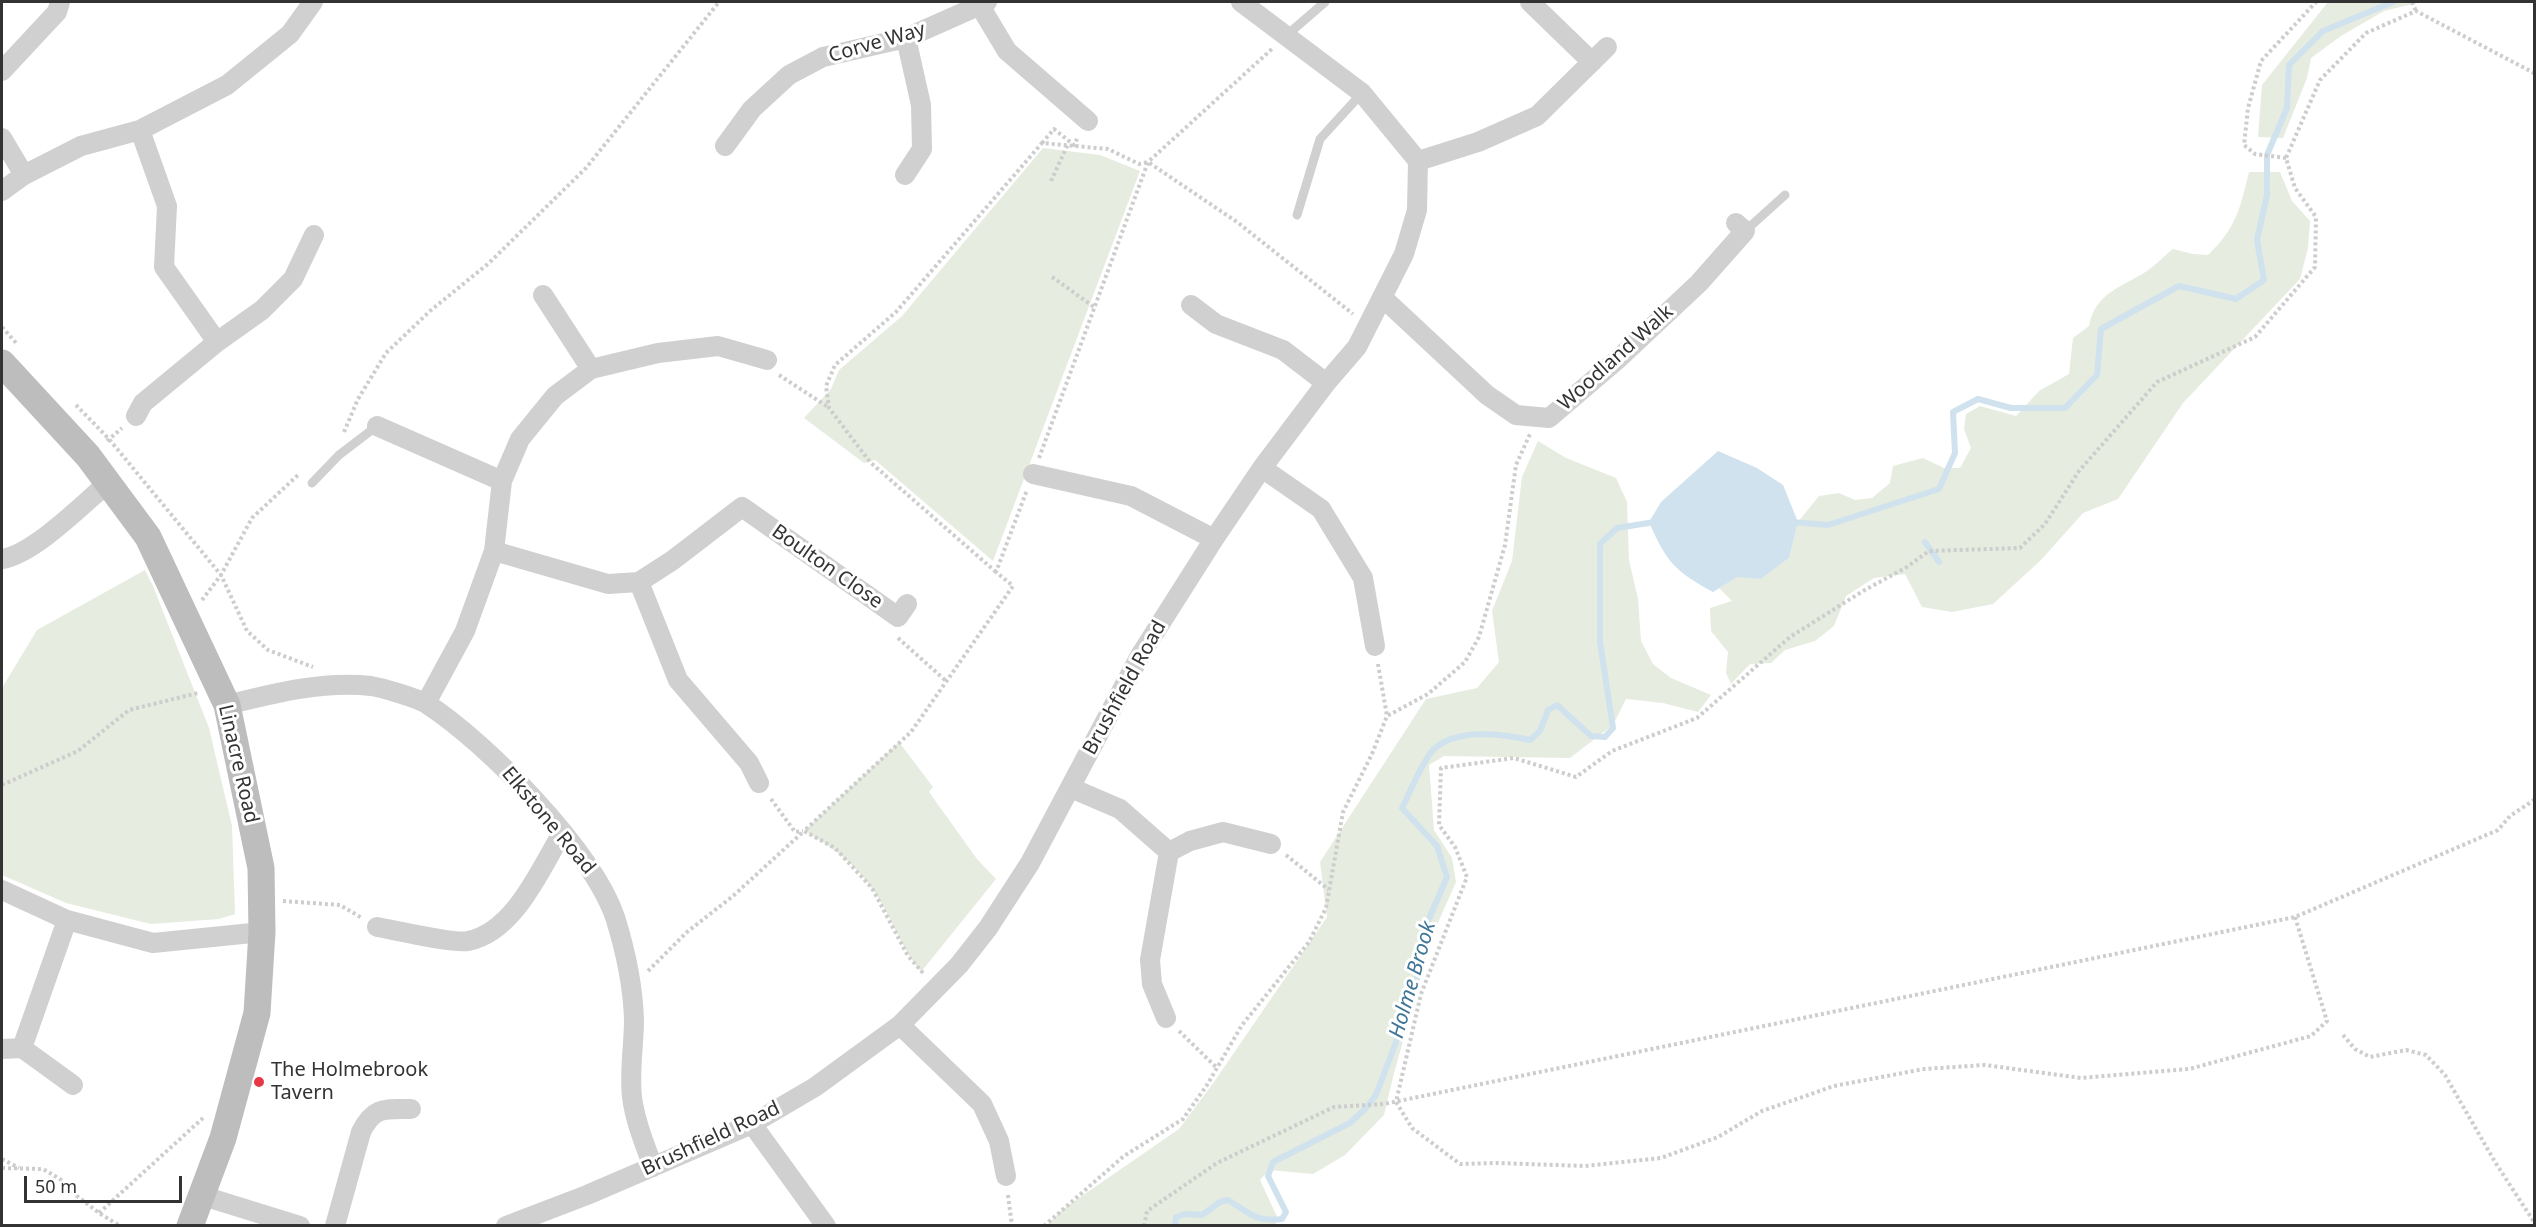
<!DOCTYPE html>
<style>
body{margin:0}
#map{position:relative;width:2536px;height:1227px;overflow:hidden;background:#fff;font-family:"Noto Sans",sans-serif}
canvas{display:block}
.frame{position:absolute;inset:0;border:3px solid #333;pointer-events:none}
.scale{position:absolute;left:24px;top:1176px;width:158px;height:27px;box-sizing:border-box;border:3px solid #333;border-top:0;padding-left:8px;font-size:18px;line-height:21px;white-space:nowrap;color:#333;-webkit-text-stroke:4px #fff;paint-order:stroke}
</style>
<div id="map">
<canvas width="2536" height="1227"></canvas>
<div class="frame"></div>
<div class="scale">50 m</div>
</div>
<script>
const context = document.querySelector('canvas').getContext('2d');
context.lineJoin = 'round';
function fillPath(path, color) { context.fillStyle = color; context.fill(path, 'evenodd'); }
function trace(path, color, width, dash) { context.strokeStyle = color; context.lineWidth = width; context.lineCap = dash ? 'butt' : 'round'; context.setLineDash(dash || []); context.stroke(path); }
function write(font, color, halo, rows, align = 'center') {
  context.font = font + ' "Noto Sans",sans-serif'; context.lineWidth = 6; context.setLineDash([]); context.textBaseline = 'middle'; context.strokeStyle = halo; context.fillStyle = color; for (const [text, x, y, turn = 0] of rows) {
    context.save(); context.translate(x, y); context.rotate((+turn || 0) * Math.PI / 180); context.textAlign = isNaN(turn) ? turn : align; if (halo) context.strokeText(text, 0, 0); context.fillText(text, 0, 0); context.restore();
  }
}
fillPath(new Path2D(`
 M 2328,2 L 2421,2 L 2384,11 L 2341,36 L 2311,58 L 2307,78 L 2283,138 L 2258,137 L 2262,85 Z
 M 1043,148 L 1100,155 L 1140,171 L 993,561 L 875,460 L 864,463 L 804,418 L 831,389 L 839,370 L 902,316 Z
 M 2249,172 L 2280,172 L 2292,201 L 2310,221 L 2308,248 L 2300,279 L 2183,403 L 2118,499 L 2083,513 L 2041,560 L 1993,604 L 1952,612 L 1922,607 L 1905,574 L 1874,578 L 1846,596 L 1834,626 L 1815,641 L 1785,650 L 1771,663 L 1750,664 L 1731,684 L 1726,673 L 1728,652 L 1711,631 L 1710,608 L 1732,601 L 1719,588 L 1737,576 L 1761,579 L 1789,558 L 1798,522 L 1819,496 L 1839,493 L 1855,500 L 1872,498 L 1890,483 L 1893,466 L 1923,458 L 1944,468 L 1960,468 L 1971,448 L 1964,429 L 1966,414 L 1980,406 L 2016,416 L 2039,391 L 2069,374 L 2073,338 L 2089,326 C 2095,293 2122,287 2147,271 C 2156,265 2164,256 2173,249 L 2193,254 L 2208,255 C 2236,228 2240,209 2249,172 Z
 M 1538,441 L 1566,458 L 1616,478 L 1627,502 L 1629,560 L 1638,599 L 1641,641 L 1653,664 L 1671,678 L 1711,695 L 1698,712 L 1663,703 L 1626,699 L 1613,725 L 1570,758 L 1444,756 L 1429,765 L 1434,830 L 1452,858 L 1456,882 L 1432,936 L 1393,1077 L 1384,1115 L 1345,1155 L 1313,1174 L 1269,1170 L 1260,1180 L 1278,1219 L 1275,1225 L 1047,1225 L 1063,1209 L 1179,1129 L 1214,1082 L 1327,917 L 1320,862 L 1426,699 L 1477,688 L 1499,662 L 1492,611 L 1512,561 L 1522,477 Z
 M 145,570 L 153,586 L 209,728 L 232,826 L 235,914 L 219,919 L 151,924 L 66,903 L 2,875 L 2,688 L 37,630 Z
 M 899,742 L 933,787 L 929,792 L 977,859 L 996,879 L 921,972 C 900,946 891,914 871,887 C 853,862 831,846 804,831 Z`), '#e6ecdf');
fillPath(new Path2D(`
 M 1718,451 L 1757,468 L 1783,485 L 1798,522 L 1789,558 L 1761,579 L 1737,577 L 1713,592 C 1675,571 1667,563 1649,522 L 1661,502 Z`), '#cfe2ee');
trace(new Path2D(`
 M 1791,522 L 1828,525 L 1939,489 L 1955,453 L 1953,412 L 1978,399 L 2011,408 L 2065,408 L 2097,375 L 2101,329 L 2179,286 L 2236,299 L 2264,280 L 2257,240 L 2267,195 L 2267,155 L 2287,108 L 2289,65 L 2323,31 L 2393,2
 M 1925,542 L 1939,562
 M 1175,1226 L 1176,1217 L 1185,1214 L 1202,1215 L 1220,1202 L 1228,1200 C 1250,1213 1254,1222 1282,1219 L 1286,1212 L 1268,1176 L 1273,1162 L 1350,1123 L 1366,1108 L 1376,1095 L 1399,1034 L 1403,1007 L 1417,979 L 1422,935 L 1447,877 L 1437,846 L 1402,808 C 1409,794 1424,758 1434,749 C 1457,728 1502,734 1530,740 L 1540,731 L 1548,710 L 1557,705 L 1591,736 L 1605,737 L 1613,728 L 1600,642 L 1600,544 L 1617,528 L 1655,522`), '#cfe2ee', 6);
trace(new Path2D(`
 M 2412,2 L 2416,11
 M 1042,143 L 1054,129 L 1074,145 L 1078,137
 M 2286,158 L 2255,154 L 2244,145 L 2248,108 L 2261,61 L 2316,2
 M 1051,181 L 1068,144
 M 1052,277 L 1094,307
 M 2,327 L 17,344
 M 779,375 L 828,407
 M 76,405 L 109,439 L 221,575 L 247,631 L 268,650 L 313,667
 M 344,432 L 358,399 L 386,353 L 430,311 L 489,263 L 586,168 L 719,2
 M 107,441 L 122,428
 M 1039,458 L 1148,162 L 1273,48
 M 996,572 L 870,462 L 829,408 L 826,386 L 835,365 L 896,312 L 1042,143 L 1108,149 L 1139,164 L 1148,162 L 1237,222 L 1353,314
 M 202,600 L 221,575 L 252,518 L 299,474
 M 898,638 L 946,681
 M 1378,664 L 1387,716
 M 2,785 L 78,751 L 129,710 L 198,693
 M 771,799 L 795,832 L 803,831
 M 1286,855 L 1329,890
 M 283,901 L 340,905 L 362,918
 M 2295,917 L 2327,1021 L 2311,1036 L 2189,1069 L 2081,1078 L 1985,1065 L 1924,1069 L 1834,1086 L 1762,1111 L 1718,1137 L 1661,1158 L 1585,1166 L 1497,1163 L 1460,1164 L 1412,1128 L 1396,1102 L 1421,994 L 1467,877 L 1455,847 L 1439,825 L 1441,768 L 1514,758 L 1576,777 L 1612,751 L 1697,718 L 1790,637 L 1863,591 L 1907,567 L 1929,551 L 2020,548 L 2045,524 L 2079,471 L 2157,382 L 2255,337 L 2315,267 L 2316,217 L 2295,188 L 2286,158 L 2320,80 L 2366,33 L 2416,11 L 2534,73
 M 648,971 L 687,932 L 733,896 L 804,831
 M 923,973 L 908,956 L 872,888 L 835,848 L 804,831 L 911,732 L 1013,586 L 996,572 L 1027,490
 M 1179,1031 L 1217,1068
 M 2343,1035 L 2355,1049 L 2370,1057 L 2406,1050 L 2426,1055 L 2445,1075 L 2495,1162 L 2534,1222
 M 2,1159 L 19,1168
 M 2,1168 L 43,1169 L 60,1179 L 77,1196 L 99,1213 L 120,1226
 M 1008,1195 L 1012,1226
 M 99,1213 L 203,1118
 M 1044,1226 L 1124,1156 L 1183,1119 L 1207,1085 L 1242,1025 L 1309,942 L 1326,908 L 1343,812 L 1372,754 L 1387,716 L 1428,694 L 1465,662 L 1479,637 L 1505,545 L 1516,465 L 1530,434
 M 1144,1226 L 1147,1211 L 1217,1163 L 1334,1107 L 1384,1104 L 2295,917 L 2498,830 L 2510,816 L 2534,800`), '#cdcdcd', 4, [3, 3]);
trace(new Path2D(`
 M 1287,35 L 1325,2
 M 1297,215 L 1320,139 L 1362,93
 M 1745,231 L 1785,195
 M 312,483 L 339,455 L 377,426`), '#d0d0d0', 9);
trace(new Path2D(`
 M 1530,2 L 1592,62
 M 980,6 L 1007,51 L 1088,121
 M 2,71 L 57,12 L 60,2
 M 140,130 L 167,206 L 164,267 L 217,342
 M 2,138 L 24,175
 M 725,146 L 752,109 L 789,75 L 823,57 L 906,38 L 987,2
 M 1418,161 L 1478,142 L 1537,116 L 1607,47
 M 905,175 L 922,149 L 921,105 L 906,38
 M 2,191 L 24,175 L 81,146 L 140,130 L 227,85 L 290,34 L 313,2
 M 543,295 L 591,369
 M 1382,297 L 1487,395 L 1516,415 L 1549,418 L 1617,360 L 1699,283 L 1745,231 L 1736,223
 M 1191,305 L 1216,324 L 1283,350 L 1326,383
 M 136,416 L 143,403 L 217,342 L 262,310 L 293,279 L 314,235
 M 377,426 L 502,481
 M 1262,468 L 1321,509 L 1363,578 L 1375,646
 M 1033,474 L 1131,496 L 1214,539
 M 494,551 L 608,584 L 639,582 L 673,560 L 742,507 L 898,617 L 907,604
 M 2,559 C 34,554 83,504 109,482
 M 639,582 L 678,680 L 749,763 L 759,783
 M 426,703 L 465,631 L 494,551 L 502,481 L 520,439 L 555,396 L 591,369 L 658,353 L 718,346 L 767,360
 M 227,705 C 275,693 322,681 371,686 C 383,688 417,698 427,704 C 487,743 592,850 615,917 C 625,949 633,986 634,1020 C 634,1045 629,1072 632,1097 C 635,1121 645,1145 653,1167
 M 1071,788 L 1120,809 L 1169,852 L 1150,960 L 1152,984 L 1166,1018
 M 1169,852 L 1190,841 L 1223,832 L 1271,844
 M 2,890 L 67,920 L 153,943 L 262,932
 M 377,927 C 395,930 454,944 468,941 C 514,932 540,870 562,833
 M 900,1025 L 982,1104 L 999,1141 L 1006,1176
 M 22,1048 L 73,1085
 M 2,1049 L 22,1048 L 67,920
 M 752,1124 L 826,1226
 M 200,1195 L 300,1226
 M 335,1226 L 361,1132 C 374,1106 385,1109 411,1109
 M 506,1226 L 587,1195 L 752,1124 L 815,1087 L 900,1025 L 959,965 L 988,928 L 1030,863 L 1141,654 L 1214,539 L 1262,468 L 1326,383 L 1357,347 L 1404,254 L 1417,210 L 1418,161 L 1362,93 L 1241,2`), '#d0d0d0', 20);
trace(new Path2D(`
 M 2,363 L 88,456 L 148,537 L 227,705 L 261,868 L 262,932 L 257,1013 L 223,1138 L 190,1226`), '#bdbdbd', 27);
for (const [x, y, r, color] of [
 [259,1082,6,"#e63946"]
]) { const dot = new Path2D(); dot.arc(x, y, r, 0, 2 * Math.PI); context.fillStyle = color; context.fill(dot); trace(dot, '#fff', 2); }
write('20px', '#333', '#fff', [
 ["Corve Way",877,43,-16],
 ["Woodland Walk",1616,358,-42],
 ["Boulton Close",827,567,35],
 ["Brushfield Road",1125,688,-61],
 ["Linacre Road",238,764,77],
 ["Elkstone Road",548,821,50],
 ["Brushfield Road",711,1139,-25]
]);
write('20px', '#333', '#fff', [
 ["The Holmebrook",271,1070],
 ["Tavern",271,1093]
], 'left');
write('italic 21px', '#3f7597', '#fff', [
 ["Holme Brook",1413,980,-74]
]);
</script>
